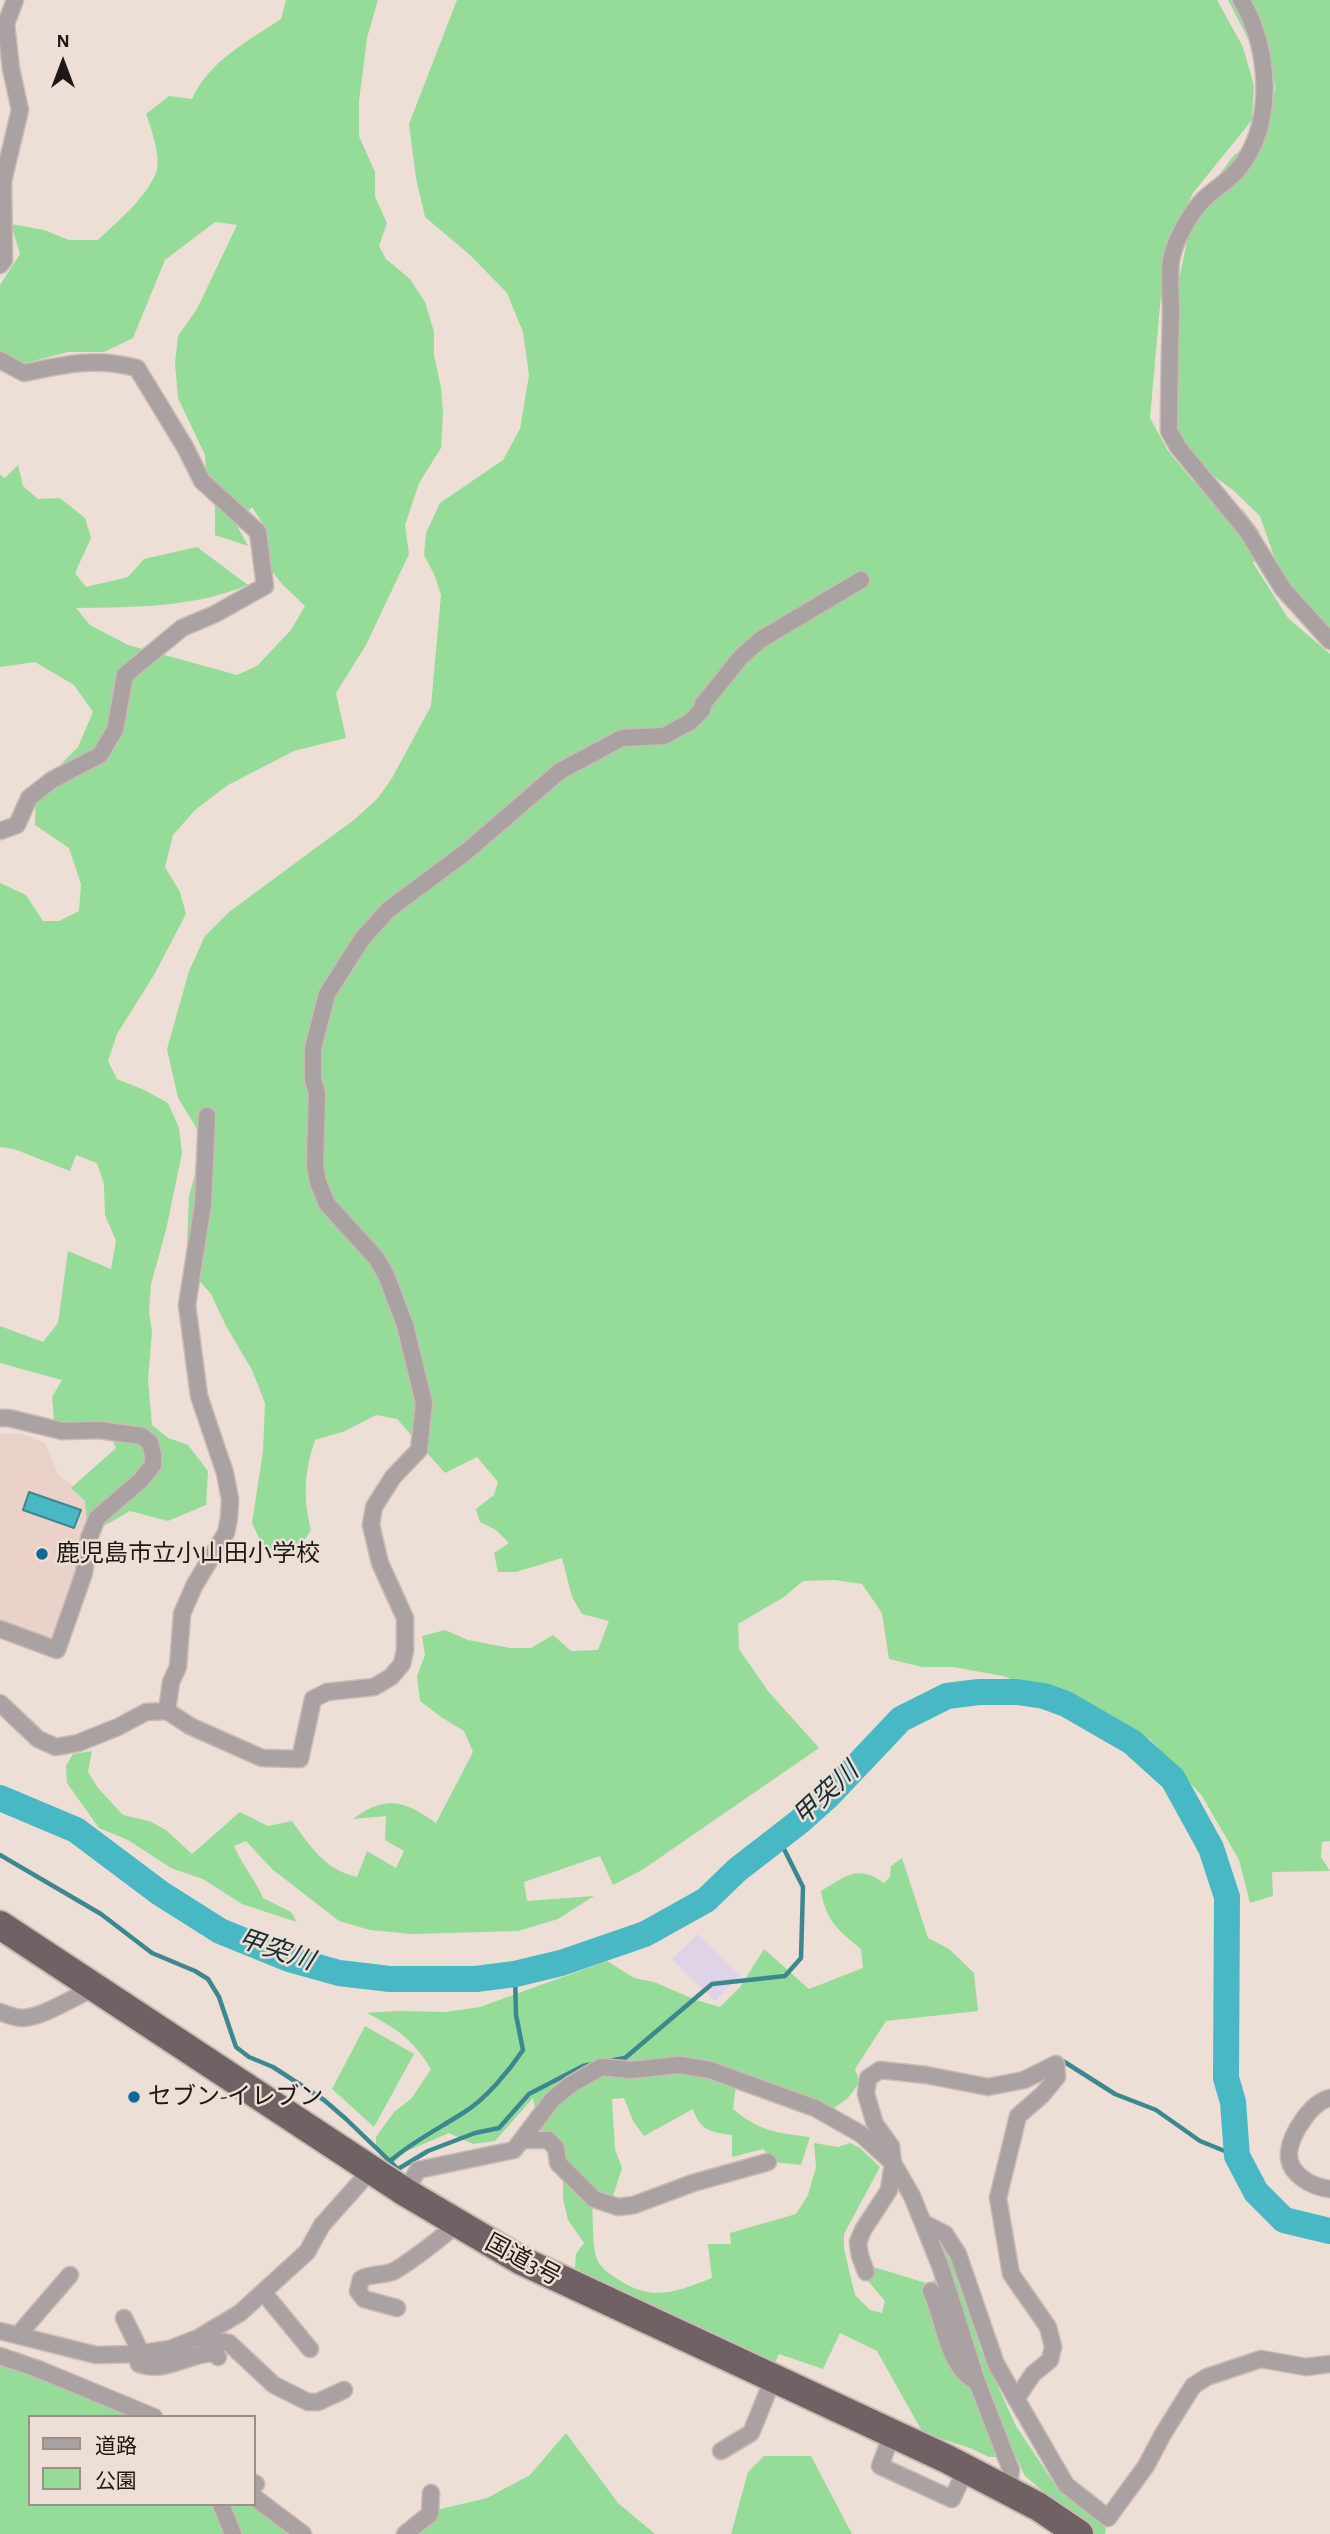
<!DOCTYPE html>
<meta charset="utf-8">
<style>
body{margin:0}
#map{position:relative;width:1330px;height:2534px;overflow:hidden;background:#eddfd5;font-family:"Alegreya Sans","Noto Sans JP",sans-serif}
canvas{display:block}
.legend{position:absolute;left:28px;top:2415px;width:228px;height:91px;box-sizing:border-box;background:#eddfd5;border:2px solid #9a9089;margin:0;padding:9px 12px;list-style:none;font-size:21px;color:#1e1916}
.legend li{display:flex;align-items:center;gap:14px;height:35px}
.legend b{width:35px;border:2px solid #9a9089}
.north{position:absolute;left:28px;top:28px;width:70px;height:70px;-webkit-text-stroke:5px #eddfd5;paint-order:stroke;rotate:0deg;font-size:19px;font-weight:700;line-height:28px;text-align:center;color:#1e1916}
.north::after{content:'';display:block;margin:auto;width:24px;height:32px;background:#1e1916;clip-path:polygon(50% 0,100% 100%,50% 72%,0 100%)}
</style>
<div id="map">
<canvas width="1330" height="2534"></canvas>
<ul class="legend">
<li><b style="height:9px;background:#a9a1a2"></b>道路</li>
<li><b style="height:19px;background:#94dc97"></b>公園</li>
</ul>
<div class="north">N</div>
</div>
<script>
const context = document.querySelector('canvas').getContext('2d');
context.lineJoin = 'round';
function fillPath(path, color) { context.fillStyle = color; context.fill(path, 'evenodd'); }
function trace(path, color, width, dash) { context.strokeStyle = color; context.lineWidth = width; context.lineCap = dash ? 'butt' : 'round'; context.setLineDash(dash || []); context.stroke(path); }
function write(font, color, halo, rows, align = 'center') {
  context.font = font + ' "Alegreya Sans","Noto Sans JP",sans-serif'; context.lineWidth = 5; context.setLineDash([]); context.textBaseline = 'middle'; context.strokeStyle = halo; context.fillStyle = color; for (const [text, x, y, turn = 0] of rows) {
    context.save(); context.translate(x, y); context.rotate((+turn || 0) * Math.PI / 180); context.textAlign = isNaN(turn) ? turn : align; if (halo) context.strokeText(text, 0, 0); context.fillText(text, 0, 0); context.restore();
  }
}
fillPath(new Path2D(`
 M 698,1934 L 740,1975 L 715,2001 L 672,1959 Z`), '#ded3e7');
fillPath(new Path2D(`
 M 0,1434 L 23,1434 L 45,1443 L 59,1476 L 101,1504 L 56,1646 L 0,1625 Z`), '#ead2c9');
fillPath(new Path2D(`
 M 286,0 L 378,0 L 367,38 L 359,101 L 359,136 L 375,172 L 375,197 L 387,223 L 379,246 L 386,259 L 410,279 L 425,302 L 434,332 L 434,355 L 441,388 L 443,412 L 441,448 L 419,483 L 405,525 L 409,554 L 366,645 L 336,693 L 346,738 L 294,751 L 228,785 L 195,810 L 173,835 L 165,867 L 180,892 L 186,914 L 154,975 L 117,1034 L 108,1061 L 117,1079 L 142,1089 L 168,1103 L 179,1128 L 182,1153 L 166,1230 L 151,1284 L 149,1312 L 152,1332 L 148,1379 L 152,1425 L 168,1438 L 188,1445 L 208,1471 L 206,1505 L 168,1521 L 130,1511 L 102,1527 L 87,1522 L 85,1501 L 71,1488 L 116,1448 L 105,1423 L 54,1421 L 52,1397 L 62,1380 L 0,1363 L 0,1326 L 43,1342 L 58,1323 L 68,1251 L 111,1269 L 116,1241 L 105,1215 L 104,1184 L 97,1163 L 76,1155 L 70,1171 L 14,1149 L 0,1147 L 0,883 L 26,895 L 43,921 L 59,921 L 79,911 L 81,884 L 69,848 L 35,825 L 36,789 L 78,747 L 93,712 L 74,685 L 35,662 L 0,667 L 0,475 L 5,478 L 18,465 L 23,486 L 38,499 L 60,498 L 85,518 L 91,538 L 75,573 L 86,587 L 128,577 L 144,559 L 197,547 L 248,585 C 192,608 136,607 76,608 L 90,625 L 128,645 L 237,675 L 257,666 L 291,630 L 305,606 L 282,584 L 264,562 L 265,527 L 252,507 L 236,524 L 248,546 L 215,535 L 215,506 L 207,488 L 205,455 L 178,398 L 175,363 L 178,336 L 197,309 L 237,225 L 215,222 L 165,260 L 133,338 L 104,352 L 68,352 L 26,363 L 0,354 L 0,285 L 20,254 L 11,224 L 44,230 L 69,240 L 98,240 C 118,221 145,199 156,173 C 162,159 151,128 146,114 L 169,96 L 192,99 C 209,61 247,42 281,19 Z
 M 457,0 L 1217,0 L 1243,47 L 1254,86 L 1252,120 L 1193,193 L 1176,228 L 1164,261 L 1150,418 L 1168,451 L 1194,482 L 1243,510 L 1259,531 L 1263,542 L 1253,563 L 1288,618 L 1330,654 L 1330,1841 L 1322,1842 L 1321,1857 L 1330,1871 L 1272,1872 L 1273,1896 L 1250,1903 L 1239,1860 L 1202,1796 L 1151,1740 L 1109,1714 L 1003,1676 L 953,1667 L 922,1667 L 889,1659 L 882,1613 L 862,1584 L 835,1580 L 803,1581 L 784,1597 L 738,1624 L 739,1649 L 768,1691 L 819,1748 L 642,1870 L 613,1885 L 600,1856 L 524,1882 L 527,1901 L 594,1896 L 558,1919 L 518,1931 L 412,1934 L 370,1930 L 339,1921 L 272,1869 L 246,1841 L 234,1846 C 242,1865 255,1879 263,1898 L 291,1912 L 297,1922 L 242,1904 L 203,1879 L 171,1868 L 128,1840 L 99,1828 L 67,1783 L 66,1766 L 73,1754 L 92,1751 L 88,1772 L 98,1788 L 123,1815 L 149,1821 L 166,1830 L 192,1854 L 240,1812 L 268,1826 L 292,1821 C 310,1846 325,1870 357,1877 L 367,1851 L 396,1868 L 404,1851 L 385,1840 L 386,1816 L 353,1819 C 385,1795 404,1800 436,1823 L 473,1752 L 464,1731 L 441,1717 L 420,1701 L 417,1676 L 425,1655 L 422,1636 L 445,1630 L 468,1640 L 510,1648 L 531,1648 L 553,1635 L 571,1651 L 598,1650 L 609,1621 L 582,1614 L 572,1597 L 562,1558 L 516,1572 L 498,1572 L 494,1553 L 509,1543 L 496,1530 L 480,1522 L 476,1509 L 494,1495 L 498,1482 L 477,1457 L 445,1473 L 397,1419 L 376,1415 L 345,1431 L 315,1440 C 304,1473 303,1497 311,1530 L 296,1553 L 275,1555 L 261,1542 L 252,1523 L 263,1451 L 265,1403 L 252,1370 L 226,1326 L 211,1294 L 186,1266 L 189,1196 L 201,1153 L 196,1127 L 178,1098 L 167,1049 L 189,971 L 205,936 L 229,912 L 355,819 L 378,798 L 392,778 L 431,706 L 441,595 L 435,576 L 424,555 L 426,533 L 440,503 L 503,460 L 520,429 L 529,375 L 523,332 L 507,293 L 470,255 L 425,217 L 416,178 L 409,124 Z
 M 1228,0 L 1330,0 L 1330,642 L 1290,589 L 1273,554 L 1260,516 L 1234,491 L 1199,465 L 1161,413 L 1164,372 L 1177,325 L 1179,279 L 1188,237 L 1214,182 L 1234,155 L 1264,136 L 1271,117 L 1275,88 L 1273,70 L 1254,50 Z
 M 902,1858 L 928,1938 L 949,1949 L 974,1973 L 978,2011 L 886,2021 L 855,2069 L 860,2082 L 848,2098 L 830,2111 L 742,2073 L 736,2085 L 733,2109 C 759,2131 777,2133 810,2137 L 801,2165 L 775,2162 L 763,2149 L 732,2157 L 732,2135 C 711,2132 700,2131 693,2109 L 644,2136 L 633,2121 L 624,2098 L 612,2099 L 615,2149 L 622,2168 L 612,2199 L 592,2200 C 593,2214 592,2247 597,2259 C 599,2266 609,2274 616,2278 C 653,2303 674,2292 712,2278 L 708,2244 L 731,2244 L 730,2233 L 796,2214 L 808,2195 L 816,2167 L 814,2143 L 838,2147 L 850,2143 L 860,2148 L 880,2167 L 844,2234 L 844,2249 L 855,2295 L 870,2310 L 882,2313 L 885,2301 L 863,2275 L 867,2265 L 926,2283 L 937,2280 L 920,2234 L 946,2240 L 960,2276 L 980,2348 L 1016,2426 L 1054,2483 L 1106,2528 L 1105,2534 L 1093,2534 L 1025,2476 L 1016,2457 L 989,2457 L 970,2448 L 923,2433 L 877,2351 L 840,2333 L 823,2369 L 779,2354 L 772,2369 L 584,2276 L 575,2268 L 576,2254 L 584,2243 L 568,2220 L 563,2198 L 563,2174 L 541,2139 L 533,2098 L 495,2141 L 473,2144 L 449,2133 L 405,2152 L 390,2166 L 376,2150 L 376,2137 L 394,2112 L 412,2098 L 431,2069 C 411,2037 398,2030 367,2013 L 397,2011 L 446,2012 L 480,2007 L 607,1961 L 634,1978 L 654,1982 L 696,2000 L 720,2007 L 740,1987 L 764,1949 L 809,1989 L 863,1968 L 861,1949 C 838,1930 826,1921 821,1891 C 846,1876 858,1864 884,1883 L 890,1877 L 891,1866 Z
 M 365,2026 L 414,2054 L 374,2127 L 332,2089 Z
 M 6,2358 L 49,2364 L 75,2384 L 128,2396 L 157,2417 L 30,2417 L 30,2504 L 253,2504 L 295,2534 L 0,2534 L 0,2367 Z
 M 566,2433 L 618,2503 L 655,2534 L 395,2534 L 424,2513 L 487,2498 L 530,2475 Z
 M 764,2456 L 811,2456 L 852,2534 L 731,2534 L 748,2472 Z`), '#94dc97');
const water = new Path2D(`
 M 29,1492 L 81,1510 L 74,1528 L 23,1510 Z`);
fillPath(water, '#48b8c5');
trace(water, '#3b8890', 2);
trace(new Path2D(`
 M 0,1855 L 101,1914 L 152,1953 L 195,1971 L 208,1979 L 219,1997 L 236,2047 L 249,2057 L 273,2067 L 324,2100 L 346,2119 L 398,2169 L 428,2151 L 475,2133 L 499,2128 L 529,2094 L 583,2066 L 592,2064
 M 608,2061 L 625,2058 L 712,1984 L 785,1976 L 801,1958 L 803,1887 L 778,1837
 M 1063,2061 L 1115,2094 L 1156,2110 L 1200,2141 L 1237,2156
 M 390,2161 C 412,2142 438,2129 463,2113 C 485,2100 509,2071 523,2050 L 516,2015 L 515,1974`), '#3b8890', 4.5);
trace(new Path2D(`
 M 0,1798 L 76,1830 L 160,1893 L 220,1931 L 289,1959 L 339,1973 L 390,1979 L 476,1979 L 515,1974 L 561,1963 L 645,1934 L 706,1900 L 737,1870 L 799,1822 L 828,1796 L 901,1719 L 947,1696 L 979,1692 L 1017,1692 L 1044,1696 L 1066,1704 L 1132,1742 L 1173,1779 L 1211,1848 L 1227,1897 L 1226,2078 L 1233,2102 L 1237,2156 L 1256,2192 L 1284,2220 L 1330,2231`), '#48b8c5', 26);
const minor = new Path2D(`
 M 1241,0 C 1270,47 1275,122 1240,167 C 1230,180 1216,188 1204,199 C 1190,213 1175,240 1171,260 C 1169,277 1171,296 1171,313 C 1170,352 1169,391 1169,431 L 1178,447 L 1247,531 L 1283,589 L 1330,641
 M 0,265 L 4,260 L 3,181 L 20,110 L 11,69 L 6,24 L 15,0
 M 0,360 L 24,373 C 65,364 95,357 137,368 L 185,447 L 202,481 L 258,532 L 265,586 L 215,614 L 182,628 L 125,675 L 115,730 L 100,755 L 52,780 L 29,798 L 17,825 L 0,831
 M 0,1418 L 9,1418 L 62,1431 L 99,1430 L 142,1436 L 150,1443 L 153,1455 L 153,1465 L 141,1480 L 97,1518 L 89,1538 L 84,1573 L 57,1650 L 0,1629
 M 0,1703 L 38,1739 L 56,1747 L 78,1743 L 118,1727 L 146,1712 L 167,1711 L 190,1726 L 262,1758 L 300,1759 L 313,1699 L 327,1692 L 374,1687 L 391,1677 L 402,1664 L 405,1650 L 405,1618 L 380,1563 L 371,1525 L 374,1507 L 393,1477 L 419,1450 L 424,1403 L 405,1325 L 386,1275 L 377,1259 L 327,1204 L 318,1182 L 315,1164 L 317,1093 L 313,1080 L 313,1048 L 327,994 L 362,939 L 388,910 L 466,852 L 560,771 L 622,738 L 664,736 L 690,722 L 702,710 L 703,704 L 741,657 L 760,640 L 861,580
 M 167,1711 L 171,1682 L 178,1667 L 182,1614 L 194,1586 L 226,1533 L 229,1518 L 230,1499 L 225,1473 L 199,1396 L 187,1305 L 203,1204 L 207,1116
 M 0,2012 C 6,2014 15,2018 22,2018 C 42,2018 75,1996 95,1988
 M 1330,2098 C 1311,2102 1291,2134 1289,2152 C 1287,2174 1312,2187 1330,2189
 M 522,2140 L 548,2140 L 556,2148 L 558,2163 L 594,2199 L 618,2207 L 634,2205 L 693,2183 L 768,2162
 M 405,2192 L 418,2170 L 514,2150 L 552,2100 L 570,2085 L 601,2067 L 631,2070 L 679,2065 L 710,2070 L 815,2108 L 861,2134 L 893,2163 L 912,2196 L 923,2223 L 941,2268 L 977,2382 L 1011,2470 L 1008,2490
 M 923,2223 L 945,2234 L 958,2254 L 996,2364 L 1066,2485 L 1108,2518 L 1146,2466 L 1163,2434 L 1193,2386 L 1207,2377 L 1261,2359 L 1306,2367 L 1330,2364
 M 866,2272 L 860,2256 L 858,2242 L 863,2230 L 889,2190 L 893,2163 L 891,2146 L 875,2124 L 866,2094 L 868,2078 L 880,2070 L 926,2075 L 988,2087 L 1024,2080 L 1056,2064 L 1057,2077 L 1042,2095 L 1018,2116 L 998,2198 L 1011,2274 L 1048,2327 L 1053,2347 L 1050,2360 L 1033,2374 L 1016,2399
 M 931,2291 C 945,2320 946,2367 977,2382
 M 263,2292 L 310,2349
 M 397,2308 L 364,2299 L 358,2291 L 361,2279 C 372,2273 384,2276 394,2271 C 417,2258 437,2240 458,2224
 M 124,2318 L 141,2353
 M 0,2331 L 96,2355 L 136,2354 L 170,2349 L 198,2338 L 240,2313 L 307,2252 L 322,2225 L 371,2170
 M 19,2334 L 70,2275
 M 198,2338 L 229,2343 L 274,2385 L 308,2402 L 318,2402 L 344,2390
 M 136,2354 L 139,2364 C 166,2374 188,2353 215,2353 L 218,2357
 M 0,2356 L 38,2369 L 154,2417
 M 892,2434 L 880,2466 L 952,2499 L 966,2469
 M 721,2451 L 751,2433 L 773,2379
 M 254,2483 L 256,2484
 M 254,2497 L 303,2534
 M 221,2504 L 233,2534
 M 405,2534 L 430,2514 L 431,2493`);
const trunk = new Path2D(`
 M 0,1925 L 405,2192 L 520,2260 L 947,2459 L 1039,2507 L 1079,2534`);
trace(minor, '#c8bbb3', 19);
trace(trunk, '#c8bbb3', 32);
trace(minor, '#a9a1a2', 16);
trace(trunk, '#706264', 28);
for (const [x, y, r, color] of [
 [42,1554,7,"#106898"],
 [134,2097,7,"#106898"]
]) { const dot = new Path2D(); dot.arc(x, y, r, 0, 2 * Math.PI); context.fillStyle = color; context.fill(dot); trace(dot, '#eddfd5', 2.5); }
write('24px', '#1e1916', '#eddfd5', [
 ["鹿児島市立小山田小学校",56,1554],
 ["セブン-イレブン",148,2097]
], 'left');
write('24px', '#1e1916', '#eddfd5', [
 ["国道3号",523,2260,28]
]);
write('italic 26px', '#162f32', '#eddfd5', [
 ["甲突川",826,1794,-43],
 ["甲突川",276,1950,18]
]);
</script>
